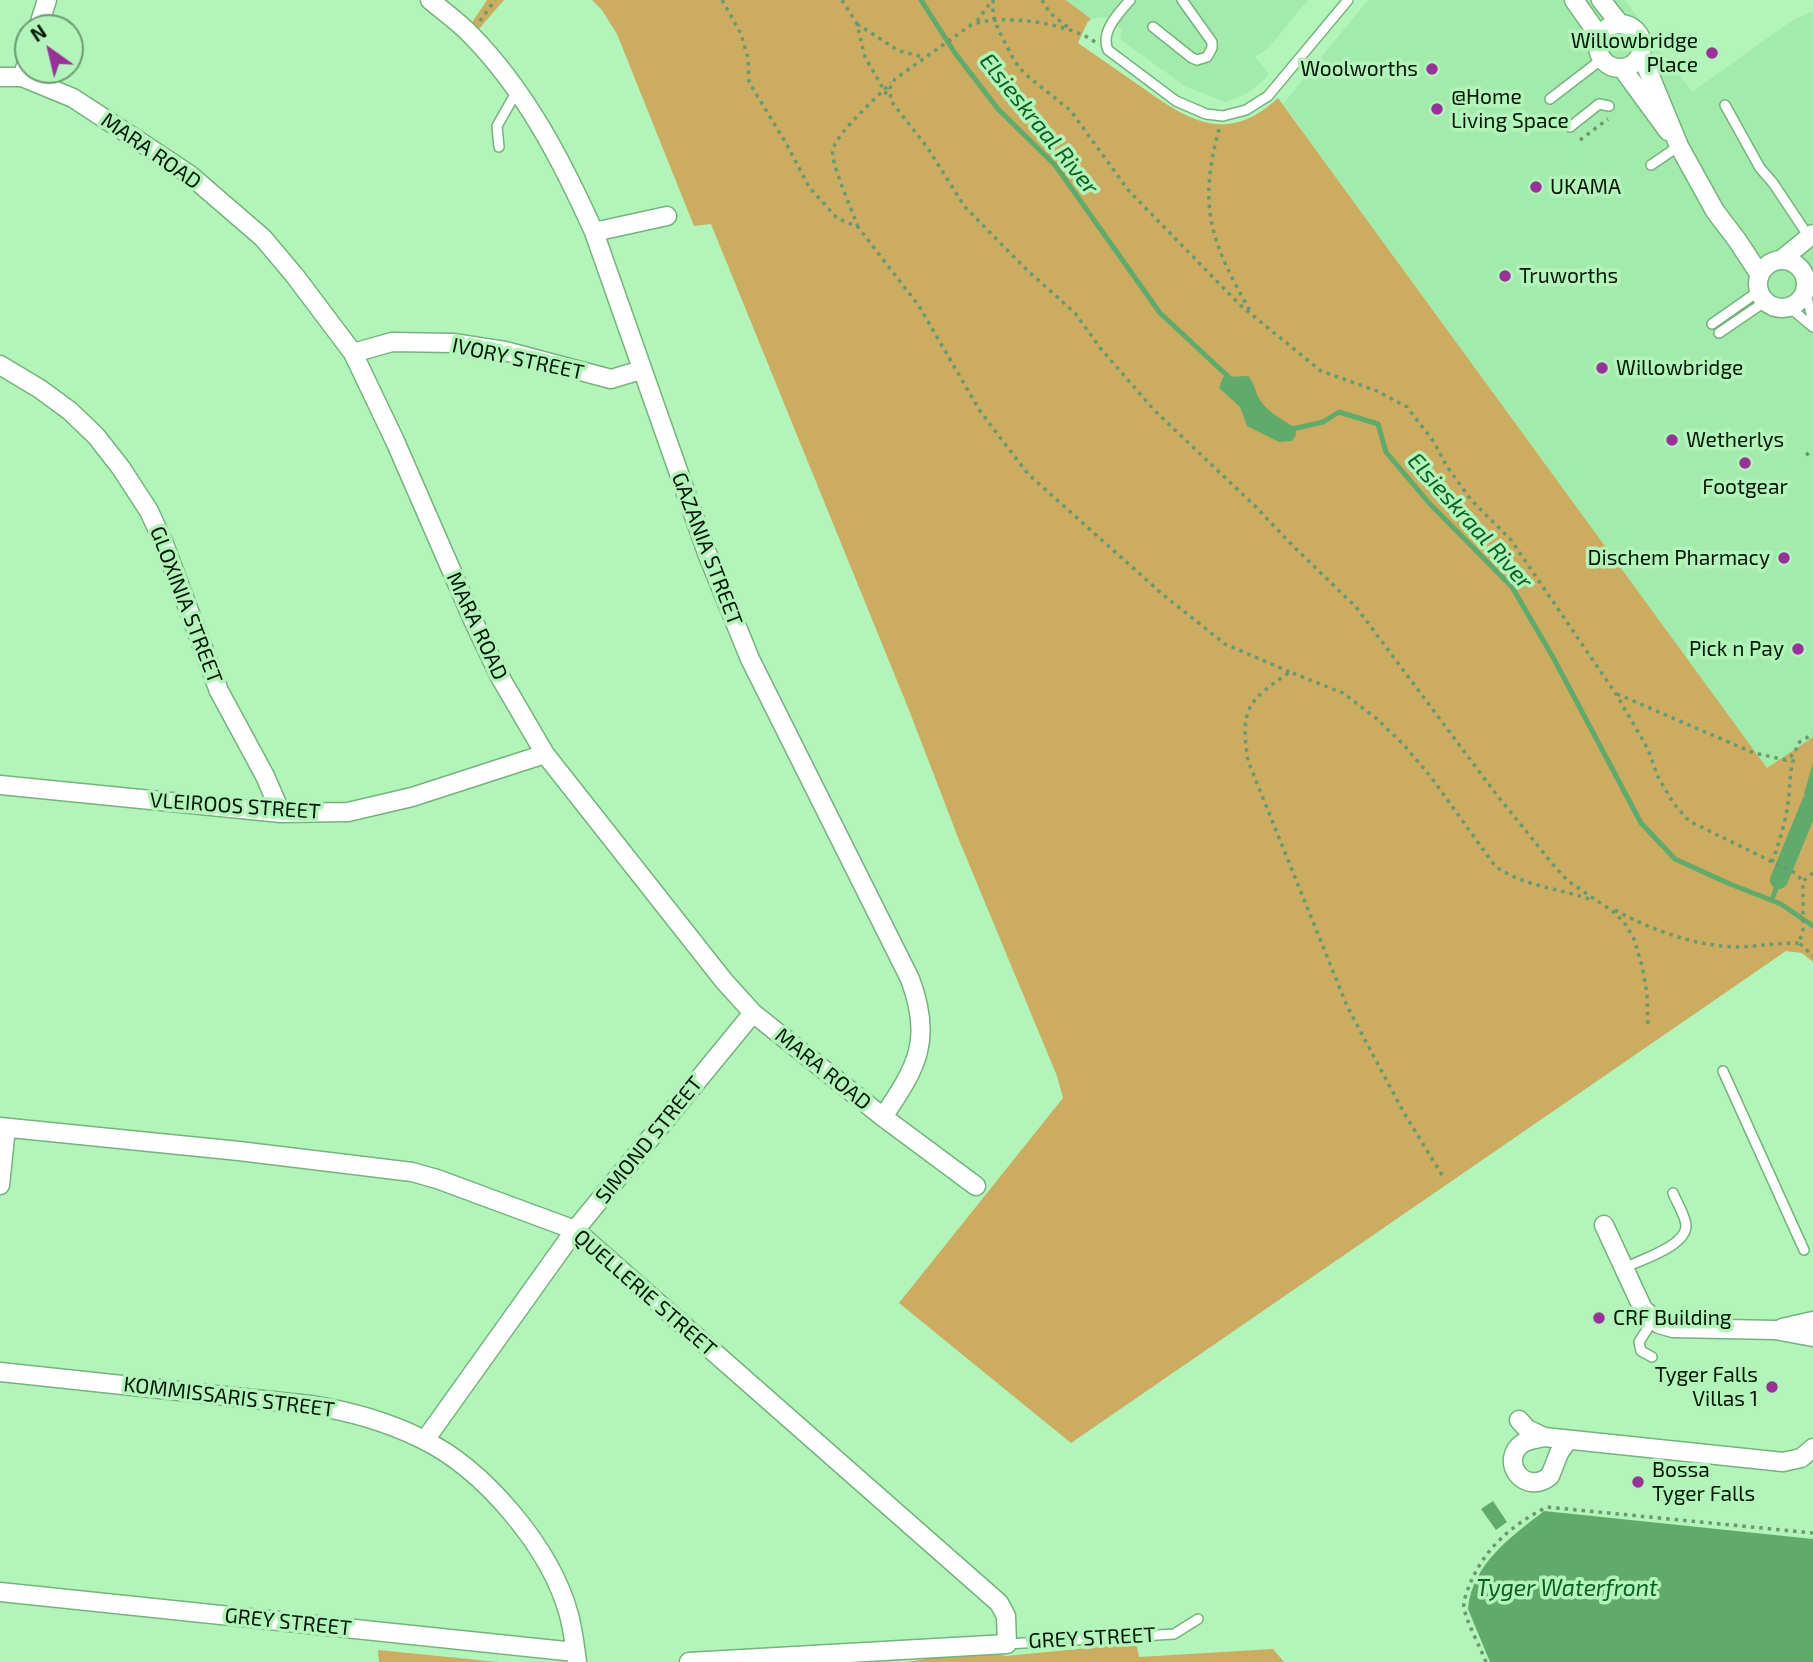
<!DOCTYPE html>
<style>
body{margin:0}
#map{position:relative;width:1813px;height:1662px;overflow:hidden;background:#b2f4ba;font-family:"Exo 2",sans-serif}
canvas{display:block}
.north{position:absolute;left:14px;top:14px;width:70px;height:70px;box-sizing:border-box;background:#b2f4ba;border:2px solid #6b9c71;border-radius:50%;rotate:326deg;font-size:19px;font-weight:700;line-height:28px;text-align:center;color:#011704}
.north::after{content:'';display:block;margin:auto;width:24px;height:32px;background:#973297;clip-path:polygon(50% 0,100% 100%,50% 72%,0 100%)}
</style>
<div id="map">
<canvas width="1813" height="1662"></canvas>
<div class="north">N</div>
</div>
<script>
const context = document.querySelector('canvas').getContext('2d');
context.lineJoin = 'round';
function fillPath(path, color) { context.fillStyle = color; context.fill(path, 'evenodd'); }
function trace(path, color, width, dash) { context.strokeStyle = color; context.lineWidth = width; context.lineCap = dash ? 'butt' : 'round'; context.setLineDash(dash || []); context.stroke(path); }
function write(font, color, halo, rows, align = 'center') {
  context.font = font + ' "Exo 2",sans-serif'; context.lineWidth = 7; context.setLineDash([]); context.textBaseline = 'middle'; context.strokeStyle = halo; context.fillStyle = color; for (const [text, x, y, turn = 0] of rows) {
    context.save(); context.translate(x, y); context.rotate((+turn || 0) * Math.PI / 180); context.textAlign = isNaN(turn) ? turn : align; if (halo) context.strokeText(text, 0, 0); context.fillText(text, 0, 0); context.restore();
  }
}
fillPath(new Path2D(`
 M 1066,0 L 1308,0 L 1268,48 L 1255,57 L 1269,74 L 1264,80 L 1246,94 L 1226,102 L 1186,87 L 1120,39 L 1122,29 L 1105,17 L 1091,19 Z
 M 1368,0 L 1625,0 L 1692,92 L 1790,22 L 1813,11 L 1813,737 L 1768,769 L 1283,104 Z`), '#a3ebac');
fillPath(new Path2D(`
 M 487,0 L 504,0 L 478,30 L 471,24 Z
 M 592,0 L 1066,0 L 1091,19 L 1087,23 L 1078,43 C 1099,57 1119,72 1140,86 C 1188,120 1226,146 1278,98 L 1767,768 L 1813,737 L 1813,762 L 1805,794 L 1813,804 L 1813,962 L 1802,953 L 1786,951 L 1071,1443 L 899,1303 L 1063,1098 L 1057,1076 L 959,840 L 909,710 L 711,224 L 694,226 L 617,34 L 602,10 Z
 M 1130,1644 L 1137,1646 L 1139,1657 L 1273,1649 L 1284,1662 L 908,1662 L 949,1655 L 985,1652 L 1006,1656 Z
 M 378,1650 L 498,1662 L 379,1662 Z`), '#cbac60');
fillPath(new Path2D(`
 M 1248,376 C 1255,383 1254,390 1259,398 C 1267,413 1282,418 1295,428 L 1296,435 L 1292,441 L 1279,442 L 1247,426 L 1240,407 L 1219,388 L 1223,377 Z
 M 1813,762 L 1813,804 L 1804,794 Z
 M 1493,1501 L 1507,1522 L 1496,1530 L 1481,1509 Z
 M 1544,1511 L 1813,1539 L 1813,1662 L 1490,1662 L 1468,1609 C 1472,1564 1511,1537 1544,1511 Z`), '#60ab6b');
trace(new Path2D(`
 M 921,0 L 955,53 L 998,109 L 1055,165 L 1160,313 L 1232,380
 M 1288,430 L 1323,422 L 1339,412 L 1378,424 L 1386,452 L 1430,504 L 1512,587 L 1554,659 L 1641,823 L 1675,859 L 1730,884 L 1781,904 L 1813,926
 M 1772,900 L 1779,880`), '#60ab6b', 5);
trace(new Path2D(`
 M 1779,880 L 1811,802`), '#60ab6b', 18);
const service = new Path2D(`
 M 1130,0 C 1118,14 1100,32 1108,50 L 1176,101 L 1206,114 L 1223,116 L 1246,110 L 1268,96 L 1348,0
 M 1153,27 L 1192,58 L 1197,60 L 1207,57 L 1212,48 L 1212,42 L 1182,0
 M 1550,99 L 1602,59
 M 1725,105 L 1760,168 L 1773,183 L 1809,237
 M 1570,127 L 1599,104 L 1609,106
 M 499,147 L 497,126 L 517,91
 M 1651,165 L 1679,146
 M 1805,290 L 1813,321
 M 1785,308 L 1795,312 L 1813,327
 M 1712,324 L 1759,291
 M 1719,333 L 1766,301
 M 1723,1071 L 1804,1250
 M 1624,1268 C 1640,1260 1687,1246 1686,1225 C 1685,1215 1677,1203 1673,1193
 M 1652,1357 L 1641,1351 L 1639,1342 L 1653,1320
 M 1007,1644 L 1174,1634 L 1198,1619`);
const minor = new Path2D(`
 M 430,0 C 443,11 459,22 471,35 C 526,91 562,161 594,232 L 707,553 L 750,659 L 910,979 C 933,1040 917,1067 883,1117
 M 1574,0 L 1600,37
 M 1601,0 L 1620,24
 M1598 46a22 22 0 1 1 44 0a22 22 0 1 1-44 0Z
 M 38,28 L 47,0
 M 1641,54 L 1679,146 L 1715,211 L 1737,240 L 1760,275
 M 1622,68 L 1668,131
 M 0,77 L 22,77 L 73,98 L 148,147 L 190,175 L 263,238 L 295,276 L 353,353 L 395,441 L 473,620 L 500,677 L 545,754 L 724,981 L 753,1013 L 883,1117 L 976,1186
 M 22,77 L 28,60
 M 594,232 L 667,216
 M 1781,260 L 1813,234
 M1758 284a24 24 0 1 1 48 0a24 24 0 1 1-48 0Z
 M 353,353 L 392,342 L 453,343 L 505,351 L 611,379 L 641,370
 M 0,365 L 40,389 L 70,411 L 96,436 L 121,468 L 149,511 L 164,544 L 219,691 L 265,776 L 281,813
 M 0,785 L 281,813 L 348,812 L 412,797 L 545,754
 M 0,1127 L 239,1151 L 412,1172 L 437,1179 L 575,1230 L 999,1603 L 1006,1616 L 1007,1644 L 689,1662
 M 0,1185 L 6,1128
 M 1604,1225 L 1643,1309 L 1659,1324 L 1673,1328 L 1775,1330 L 1813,1337
 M 1782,1328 L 1813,1321
 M 0,1372 L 310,1405 C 349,1411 386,1421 422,1439 C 484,1469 551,1548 569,1615 C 573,1630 575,1646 577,1662
 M 1519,1420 L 1527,1429 L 1544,1437 L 1783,1462 L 1801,1458 L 1813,1448
 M 1544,1437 C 1537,1439 1529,1439 1523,1443 C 1498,1460 1524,1497 1550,1476 L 1559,1453 L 1568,1440
 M 425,1440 L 575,1230 L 753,1013
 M 0,1592 L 575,1652`);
trace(service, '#74b37c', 12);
trace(minor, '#74b37c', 21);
trace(new Path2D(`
 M 722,0 L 741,34 L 748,58 L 749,82 L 787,145 L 809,187 L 837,218 L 858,227 L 919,306 L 980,411 L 1028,474 L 1161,593 L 1225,644 L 1290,672
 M 842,0 L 857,24 L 865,57 L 888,97
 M 993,0 L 993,16 L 999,31 L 1015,62 L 1025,74 L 1070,110 L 1129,191 L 1240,305 L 1321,371 L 1377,391 L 1407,407 L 1434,442 L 1446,465 L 1471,500 L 1511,540 L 1616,694 L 1648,749 L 1658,777 L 1674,804 L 1689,821 L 1795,873 L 1803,881
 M 1042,0 L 1050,13 L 1069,28
 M 480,21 L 495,0
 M 977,21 L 991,2
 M 857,24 L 899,51 L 923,57
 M 1095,42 C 1069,23 1001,13 971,25 L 895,79 L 890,88 L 891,101 L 927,147 L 965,207 L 1027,270 L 1075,313 L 1101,349 L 1155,411 L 1255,506 L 1293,546 L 1356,607 L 1496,794 L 1555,867 L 1568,881 L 1615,913 L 1626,925 L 1634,939 L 1642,966 L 1647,993 L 1648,1029
 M 1219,129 C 1197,210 1212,243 1251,313
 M 1580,140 L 1608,119
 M 858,227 C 853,212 829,160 833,149 C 838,132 878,96 891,83
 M 1806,455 L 1813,450
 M 1617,694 L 1754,753 L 1786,760 L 1795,753 L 1798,743 L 1813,734
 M 1772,862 C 1780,841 1787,817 1789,795 C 1790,780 1790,769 1795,755
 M 1813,873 L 1803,881 L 1803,930 L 1799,943 L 1813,956
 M 1615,910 C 1651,930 1698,947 1739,947 C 1759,946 1779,943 1799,943
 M 1442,1175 L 1404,1113 L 1347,1006 L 1248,761 C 1240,709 1247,701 1290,672 L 1343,693 L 1377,719 L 1403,744 L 1431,777 L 1495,866 C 1525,887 1559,888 1592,900
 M 1486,1662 C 1481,1649 1465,1619 1464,1607 C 1463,1601 1467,1592 1469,1586 C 1484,1549 1511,1525 1547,1507 L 1813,1533`), '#69996f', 3.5, [3.5, 5]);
trace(service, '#fff', 9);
trace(minor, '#fff', 18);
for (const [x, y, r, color] of [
 [1712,53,7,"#973297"],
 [1432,69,7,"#973297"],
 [1437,109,7,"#973297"],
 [1536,187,7,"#973297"],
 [1505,276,7,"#973297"],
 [1602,368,7,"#973297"],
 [1672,440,7,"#973297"],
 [1745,463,7,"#973297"],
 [1784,558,7,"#973297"],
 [1798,649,7,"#973297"],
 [1599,1318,7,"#973297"],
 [1772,1387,7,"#973297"],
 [1638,1482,7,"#973297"]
]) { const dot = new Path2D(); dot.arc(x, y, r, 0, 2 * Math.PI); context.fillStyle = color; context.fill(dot); trace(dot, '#b2f4ba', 2.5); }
write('21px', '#011704', '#b2f4ba', [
 ["Willowbridge",1698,41,"right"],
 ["Place",1698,65,"right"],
 ["Woolworths",1418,69,"right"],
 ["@Home",1451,97],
 ["Living Space",1451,121],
 ["UKAMA",1550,187],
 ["Truworths",1519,276],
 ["Willowbridge",1616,368],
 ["Wetherlys",1686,440],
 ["Footgear",1745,487,"center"],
 ["Dischem Pharmacy",1770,558,"right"],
 ["Pick n Pay",1784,649,"right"],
 ["CRF Building",1613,1318],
 ["Tyger Falls",1758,1375,"right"],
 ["Villas 1",1758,1399,"right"],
 ["Bossa",1652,1470],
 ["Tyger Falls",1652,1494]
], 'left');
write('21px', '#011704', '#b2f4ba', [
 ["MARA ROAD",151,151,35],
 ["IVORY STREET",518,359,12],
 ["GAZANIA STREET",707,549,69],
 ["GLOXINIA STREET",186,605,69],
 ["MARA ROAD",477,626,65],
 ["VLEIROOS STREET",235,806,4],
 ["MARA ROAD",823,1069,39],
 ["SIMOND STREET",649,1140,-51],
 ["QUELLERIE STREET",645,1293,41],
 ["KOMMISSARIS STREET",229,1397,7],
 ["GREY STREET",288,1622,6],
 ["GREY STREET",1092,1638,-3]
]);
write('italic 23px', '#0b6024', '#b2f4ba', [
 ["Elsieskraal River",1039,124,51],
 ["Elsieskraal River",1470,521,48],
 ["Tyger Waterfront",1567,1588]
]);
</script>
